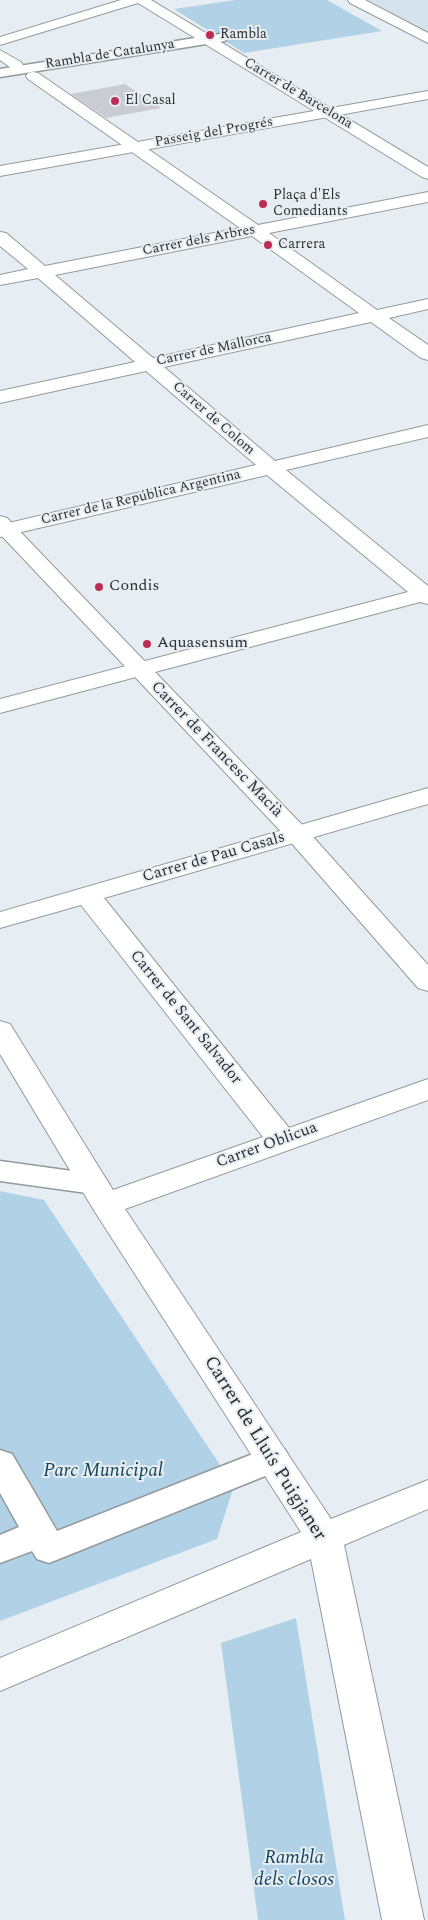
<!DOCTYPE html>
<meta charset="utf-8">
<style>
body{margin:0}
canvas{display:block;background:#e7eef3}
</style>
<canvas width="428" height="1920"></canvas>
<script>
const context = document.querySelector('canvas').getContext('2d');
context.lineJoin = 'round';
function fillPath(path, color) { context.fillStyle = color; context.fill(path, 'evenodd'); }
function trace(path, color, width, dash) { context.strokeStyle = color; context.lineWidth = width; context.lineCap = dash ? 'butt' : 'round'; context.setLineDash(dash || []); context.stroke(path); }
function write(font, color, halo, rows, align = 'center') {
  context.font = font + ' Spectral,serif'; context.lineWidth = 4; context.setLineDash([]); context.textBaseline = 'middle'; context.strokeStyle = halo; context.fillStyle = color; for (const [text, x, y, turn = 0] of rows) {
    context.save(); context.translate(x, y); context.rotate((+turn || 0) * Math.PI / 180); context.textAlign = isNaN(turn) ? turn : align; if (halo) context.strokeText(text, 0, 0); context.fillText(text, 0, 0); context.restore();
  }
}
fillPath(new Path2D(`
 M 367,0 L 428,0 L 428,33 L 412,24 Z`), '#d4e3ec');
fillPath(new Path2D(`
 M 235,0 L 327,0 L 382,31 L 244,53 L 174,9 Z
 M 0,1191 L 44,1200 L 234,1486 L 217,1539 L 0,1621 Z
 M 296,1618 L 345,1920 L 258,1920 L 221,1643 Z`), '#b1d2e6');
fillPath(new Path2D(`
 M 125,84 L 161,108 L 106,118 L 71,94 Z`), '#c9cdd3');
const pedestrian = new Path2D(`
 M 220,34 L 225,35 L 227,38 L 225,41 L 0,77 L 0,69 Z
 M 0,1161 L 94,1174 L 104,1177 L 109,1184 L 104,1191 L 94,1194 L 0,1181 Z
 M 273,1446 L 285,1450 L 290,1459 L 285,1468 L 49,1563 L 37,1559 L 32,1551 L 0,1563 L 0,1535 L 19,1527 L 0,1493 L 0,1450 L 12,1454 L 57,1531 Z`);
const minor = new Path2D(`
 M 121,0 L 151,0 L 428,167 L 428,179 L 422,177 L 138,3 L 0,45 L 0,37 Z
 M 348,0 L 365,0 L 428,33 L 428,43 L 350,3 Z
 M 0,50 L 21,62 L 23,65 L 21,68 L 11,68 L 0,60 Z
 M 33,72 L 38,73 L 258,225 L 428,192 L 428,202 L 269,233 L 377,310 L 428,299 L 428,309 L 389,318 L 428,345 L 428,360 L 421,358 L 371,322 L 164,367 L 275,461 L 428,425 L 428,437 L 286,470 L 428,586 L 428,604 L 420,602 L 0,713 L 0,699 L 408,592 L 267,475 L 0,537 L 0,525 L 256,465 L 146,371 L 0,403 L 0,391 L 135,362 L 38,278 L 0,285 L 0,275 L 28,269 L 0,246 L 0,232 L 6,233 L 45,266 L 240,228 L 28,79 L 26,76 L 28,73 ZM 252,236 L 359,313 L 153,358 L 55,275 Z
 M 428,788 L 428,804 L 104,898 L 289,1128 L 428,1079 L 428,1100 L 125,1209 L 331,1519 L 428,1480 L 428,1509 L 344,1545 L 424,1920 L 382,1920 L 311,1559 L 0,1691 L 0,1658 L 301,1532 L 95,1212 L 0,1054 L 0,1021 L 10,1024 L 113,1190 L 263,1137 L 81,905 L 0,928 L 0,912 Z`);
const tertiary = new Path2D(`
 M 428,91 L 428,99 L 0,176 L 0,166 Z
 M 0,516 L 7,518 L 306,829 L 428,965 L 428,991 L 418,988 L 288,839 L 0,534 Z`);
trace(pedestrian, '#939a9e', 3);
trace(minor, '#939a9e', 2);
trace(tertiary, '#939a9e', 2);
fillPath(pedestrian, '#fff');
fillPath(minor, '#fff');
fillPath(tertiary, '#fff');
for (const [x, y, r, color] of [
 [210,35,5,"#bc2c53"],
 [115,101,5,"#bc2c53"],
 [263,204,5,"#bc2c53"],
 [268,245,5,"#bc2c53"],
 [99,587,5,"#bc2c53"],
 [147,644,5,"#bc2c53"]
]) { const dot = new Path2D(); dot.arc(x, y, r, 0, 2 * Math.PI); context.fillStyle = color; context.fill(dot); trace(dot, '#e7eef3', 2); }
write('14px', '#2c2f30', '#e7eef3', [
 ["Rambla",220,35],
 ["El Casal",125,101],
 ["Plaça d'Els",273,196],
 ["Comediants",273,212],
 ["Carrera",278,245]
], 'left');
write('14px', '#2c2f30', '#e7eef3', [
 ["Rambla de Catalunya",110,55,-9],
 ["Carrer de Barcelona",298,94,31],
 ["Passeig del Progrés",214,133,-10],
 ["Carrer dels Arbres",199,241,-11],
 ["Carrer de Mallorca",214,350,-12],
 ["Carrer de Colom",213,419,41],
 ["Carrer de la República Argentina",141,498,-13]
]);
write('16px', '#2c2f30', '#e7eef3', [
 ["Condis",109,587],
 ["Aquasensum",157,644]
], 'left');
write('16px', '#2c2f30', '#e7eef3', [
 ["Carrer de Francesc Macià",216,750,46],
 ["Carrer de Pau Casals",214,858,-16],
 ["Carrer de Sant Salvador",185,1018,51],
 ["Carrer Oblicua",267,1146,-20]
]);
write('19px', '#2c2f30', '#e7eef3', [
 ["Carrer de Lluís Puigjaner",264,1449,58]
]);
write('italic 19px', '#11425a', '#e7eef3', [
 ["Parc Municipal",103,1472],
 ["Rambla",294,1859],
 ["dels closos",294,1881]
]);
</script>
